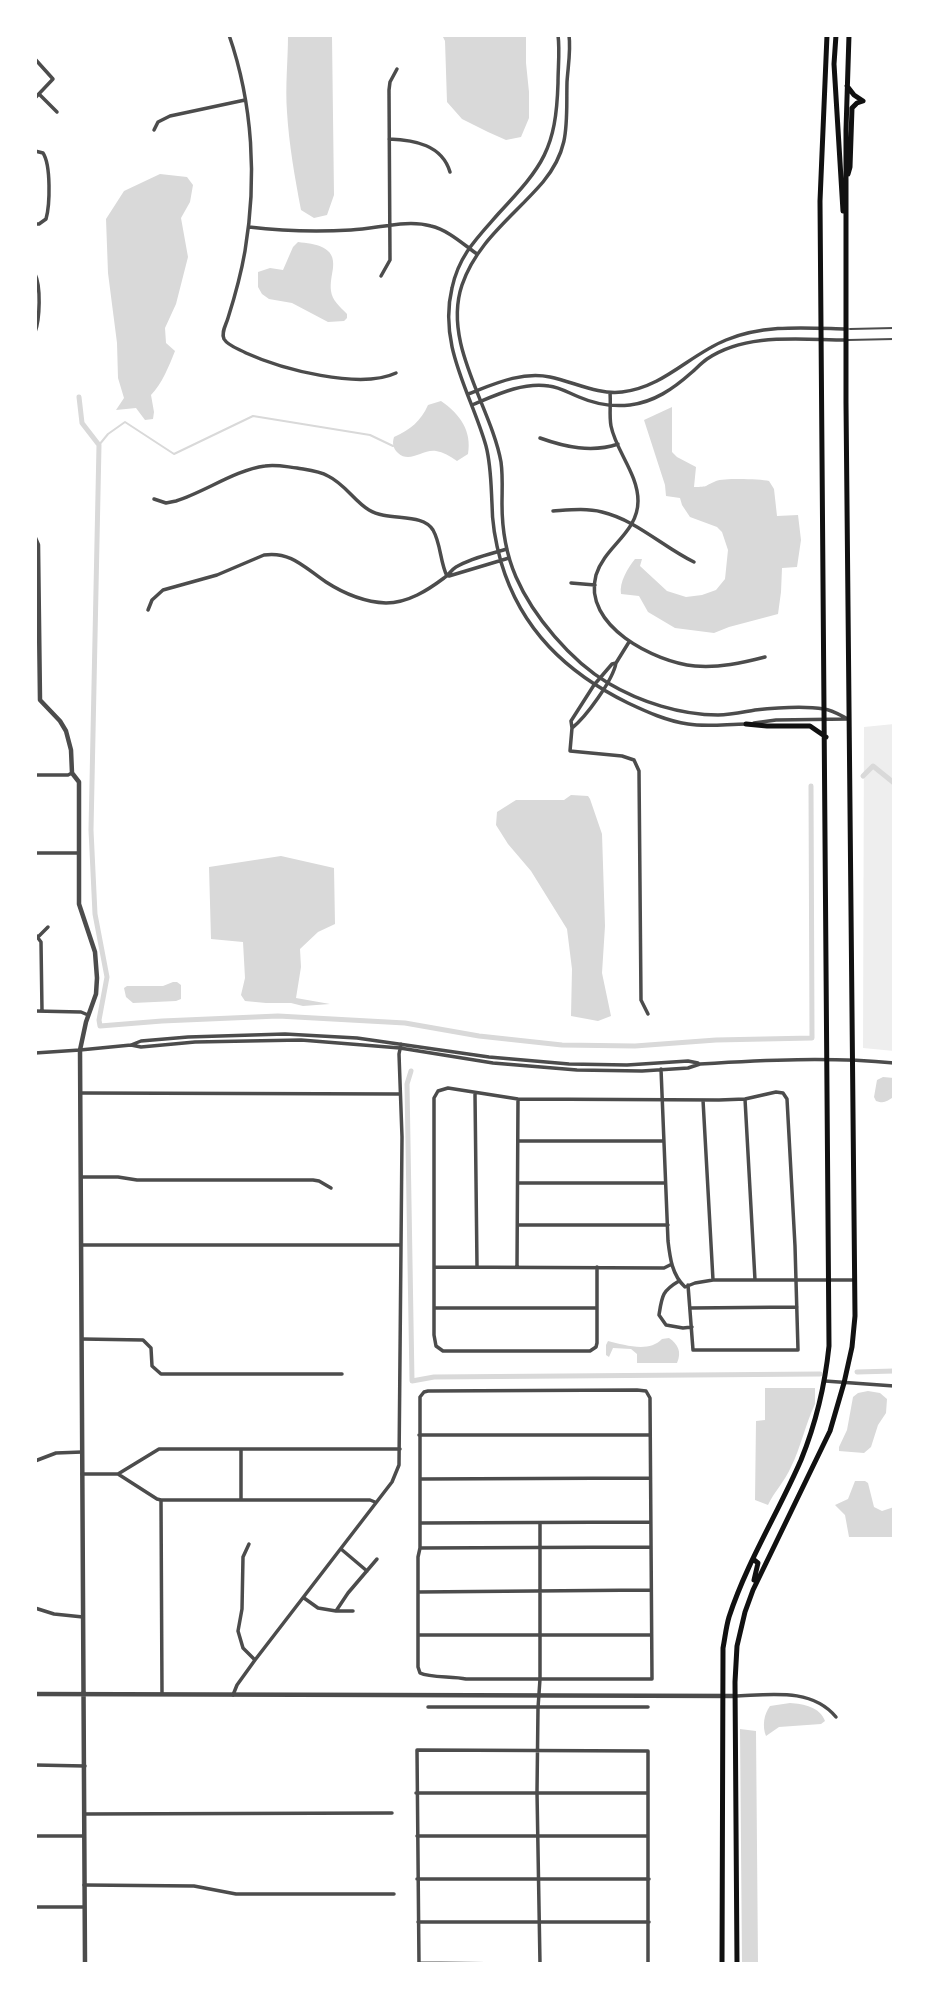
<!DOCTYPE html>
<style>
body{margin:0}
#map{position:relative;width:929px;height:1999px;overflow:hidden;background:#fff;font-family:"Titillium Web",sans-serif}
canvas{display:block}
.frame{position:absolute;inset:0;border:37px solid #fff;pointer-events:none}
</style>
<div id="map">
<canvas width="929" height="1999"></canvas>
<div class="frame"></div>
</div>
<script>
const context = document.querySelector('canvas').getContext('2d');
context.lineJoin = 'round';
function fillPath(path, color) { context.fillStyle = color; context.fill(path, 'evenodd'); }
function trace(path, color, width, dash) { context.strokeStyle = color; context.lineWidth = width; context.lineCap = dash ? 'butt' : 'round'; context.setLineDash(dash || []); context.stroke(path); }
fillPath(new Path2D(`
 M 894,724 L 894,1051 L 863,1048 L 864,727 Z`), '#eee');
fillPath(new Path2D(`
 M 288,35 L 334,35 L 332,37 L 334,195 L 327,215 L 314,218 L 301,210 C 295,178 289,145 287,112 C 285,86 288,61 288,35 Z
 M 442,35 L 526,35 L 526,63 L 529,92 L 529,118 L 521,137 L 506,140 L 488,132 L 462,119 L 447,102 L 445,41 Z
 M 160,174 L 187,177 L 193,185 L 190,202 L 181,218 L 188,257 L 176,304 L 165,328 L 166,343 L 175,351 C 169,366 162,384 151,395 L 154,412 L 153,419 L 145,420 L 136,408 L 116,410 L 124,398 L 118,378 L 117,343 L 108,273 L 106,219 L 124,191 Z
 M 298,242 C 315,244 336,246 333,268 C 332,275 330,283 331,291 C 332,300 340,307 347,314 L 347,318 L 344,321 L 328,322 L 292,303 L 269,299 L 262,294 L 258,287 L 258,272 L 270,268 L 283,270 L 293,247 Z
 M 441,401 C 460,414 472,431 468,454 L 457,461 C 450,456 443,452 436,451 C 422,449 410,464 398,453 C 393,448 392,444 394,437 C 410,430 421,421 428,405 Z
 M 672,407 L 672,452 L 677,457 L 696,467 L 694,487 C 709,487 704,486 716,481 C 724,478 760,479 769,481 L 774,489 L 777,516 L 798,515 L 801,540 L 797,567 L 782,568 L 781,592 L 778,614 L 729,627 L 714,633 L 675,628 L 648,612 L 639,596 L 621,594 C 619,582 628,568 635,559 L 642,559 L 640,566 L 667,591 L 686,597 L 702,595 L 716,590 L 725,579 L 728,550 L 722,532 L 717,527 L 690,517 L 682,505 L 680,498 L 666,496 L 665,485 L 644,420 Z
 M 571,795 L 588,796 L 590,799 L 602,834 L 605,926 L 602,973 L 611,1016 L 598,1021 L 571,1016 L 572,969 L 567,929 L 531,871 L 508,844 L 496,825 L 497,812 L 516,800 L 564,800 Z
 M 281,856 L 334,868 L 335,924 L 318,932 L 300,949 L 301,967 L 296,998 L 330,1004 L 303,1006 L 291,1003 L 266,1003 L 245,1001 L 241,995 L 245,978 L 243,942 L 211,939 L 209,867 Z
 M 173,982 L 177,982 L 181,985 L 181,999 L 176,1001 L 133,1003 L 126,997 L 124,988 L 127,986 L 163,986 Z
 M 883,1077 L 894,1078 L 894,1097 C 886,1101 885,1104 876,1101 L 874,1097 L 877,1080 Z
 M 669,1338 C 678,1344 682,1352 677,1363 L 637,1363 L 637,1354 L 631,1349 L 613,1348 L 609,1357 L 606,1355 L 606,1345 L 608,1341 C 625,1345 649,1353 662,1339 Z
 M 765,1388 L 815,1388 L 815,1404 C 805,1425 801,1447 791,1467 C 785,1481 774,1492 768,1505 L 755,1500 L 756,1421 L 765,1420 Z
 M 868,1391 L 880,1393 L 887,1399 L 886,1413 L 878,1425 L 871,1447 L 864,1453 L 839,1451 L 839,1447 L 847,1430 L 853,1397 L 858,1393 Z
 M 855,1481 L 865,1481 L 868,1483 L 874,1507 L 882,1511 L 894,1507 L 894,1537 L 849,1537 L 845,1515 L 835,1505 L 848,1499 Z
 M 790,1703 C 804,1704 820,1707 825,1721 L 821,1724 L 779,1727 L 766,1736 C 762,1726 764,1714 770,1706 Z
 M 740,1729 L 756,1731 L 758,1964 L 742,1964 Z`), '#d9d9d9');
trace(new Path2D(`
 M 99,445 L 108,434 L 125,422 L 174,454 L 253,416 L 370,435 L 393,446`), '#d9d9d9', 2);
trace(new Path2D(`
 M 79,397 L 82,423 L 99,445 L 91,830 L 95,914 L 107,977 L 99,1020 L 100,1026 L 162,1021 L 278,1016 L 405,1023 L 479,1036 L 562,1045 L 635,1046 L 716,1040 L 812,1038 L 811,786
 M 863,776 L 873,766 L 894,783
 M 411,1071 L 407,1084 L 412,1381 L 434,1377 L 820,1374
 M 857,1372 L 894,1371`), '#d9d9d9', 5);
trace(new Path2D(`
 M 850,329 L 894,328
 M 848,340 L 894,339`), '#4c4c4c', 2);
trace(new Path2D(`
 M 229,35 C 253,104 257,180 245,251 C 241,274 235,296 228,318 C 226,325 221,332 224,339 C 228,346 239,349 246,353 C 281,369 360,390 396,373
 M 558,35 C 560,51 558,67 558,83 C 556,149 543,166 499,213 C 477,238 459,255 452,288 C 438,346 471,393 486,446 C 491,465 491,485 492,504 C 492,523 496,544 501,562 C 521,630 567,673 628,703 C 647,712 667,721 688,724 C 707,727 727,724 747,724
 M 569,35 C 571,51 568,66 567,82 C 566,123 571,148 543,182 C 514,216 477,241 462,285 C 442,344 491,406 501,462 C 503,476 502,490 502,504 C 502,529 506,554 516,577 C 533,616 571,661 608,683 C 640,702 681,715 718,715 C 731,715 743,712 755,710 C 774,708 805,706 824,709 C 832,710 840,715 848,719
 M 35,59 L 53,79 L 35,98
 M 39,94 L 57,112
 M 154,130 L 158,122 L 170,116 L 245,100
 M 389,139 C 415,140 442,145 450,172
 M 35,151 L 43,153 C 51,165 50,205 46,219 L 39,224 L 35,224
 M 249,227 C 282,231 317,232 351,230 C 377,229 406,219 431,226 C 448,230 463,244 477,254
 M 35,274 C 41,286 40,319 35,332
 M 381,276 L 390,260 L 389,90 L 390,82 L 397,69
 M 610,393 C 611,404 609,415 611,426 C 616,451 638,474 638,501 C 638,533 605,546 596,575 C 582,626 655,662 695,666 C 719,668 742,663 765,657
 M 468,394 C 494,384 522,371 550,377 C 574,382 598,395 622,392 C 664,387 689,355 726,340 C 765,324 806,328 847,329
 M 472,405 C 496,395 522,382 549,386 C 559,387 569,393 579,397 C 595,404 612,407 630,405 C 654,402 673,389 691,373 C 696,369 701,363 707,359 C 747,332 801,340 847,340
 M 540,438 C 565,447 592,453 618,444
 M 154,499 L 166,503 L 176,501 C 205,492 235,470 265,466 C 276,464 287,467 297,468 C 308,470 319,471 328,476 C 345,484 354,501 369,510 C 389,522 422,512 433,530 C 441,544 440,562 447,576
 M 553,511 C 569,510 586,508 602,512 C 636,520 663,547 694,562
 M 449,576 L 509,558
 M 571,583 L 595,585
 M 148,610 L 152,600 L 163,590 L 217,575 L 264,555 C 291,551 305,568 326,582 C 343,593 365,602 386,603 C 408,603 428,590 444,578 C 449,575 451,570 456,567 C 471,558 490,554 507,549
 M 616,663 L 612,664 L 594,685 L 571,721 L 572,728 L 570,751 L 622,756 L 634,760 L 639,771 L 641,1000 L 648,1014
 M 754,723 L 776,720 L 848,719
 M 572,728 C 586,717 613,680 616,663 L 629,642
 M 35,775 L 68,775 L 72,773
 M 35,853 L 78,853
 M 35,934 L 41,942 L 42,1011
 M 39,936 L 48,927
 M 35,1011 L 81,1012 L 88,1015
 M 131,1045 L 141,1047 L 195,1042 L 301,1040 L 400,1048 L 493,1063 L 577,1070 L 642,1071 L 688,1068 L 700,1064 C 765,1060 830,1057 894,1063
 M 35,1053 L 80,1050 L 131,1045 L 141,1041 L 188,1037 L 285,1034 L 357,1038 L 489,1057 L 569,1064 L 627,1065 L 688,1061 L 698,1063
 M 661,1069 L 668,1241 C 670,1258 672,1275 685,1287 L 695,1283 L 713,1280 L 855,1280
 M 81,1093 L 399,1094
 M 475,1094 L 477,1266
 M 745,1099 L 755,1280
 M 703,1100 L 713,1280
 M 518,1141 L 663,1141
 M 81,1177 L 118,1177 L 137,1180 L 313,1180 L 319,1181 L 331,1188
 M 518,1183 L 665,1183
 M 518,1225 L 668,1225
 M 81,1245 L 401,1245
 M 434,1267 L 664,1268 L 672,1264
 M 517,1267 L 518,1099
 M 597,1267 L 597,1343 L 596,1347 L 590,1351 L 443,1351 L 436,1346 L 434,1335 L 434,1098 L 438,1091 L 448,1088 L 518,1099 L 719,1100 L 745,1099 L 776,1092 L 783,1093 L 787,1099 L 795,1246 L 798,1350 L 693,1350 L 688,1285
 M 679,1281 C 662,1291 662,1296 659,1315 L 666,1325 L 683,1328 L 692,1327
 M 435,1308 L 597,1308
 M 691,1308 L 797,1307
 M 82,1339 L 143,1340 L 151,1348 L 152,1366 L 161,1374 L 342,1374
 M 825,1381 L 894,1386
 M 637,1390 L 646,1391 L 650,1398 L 652,1679 L 466,1679 C 453,1676 430,1678 420,1673 L 418,1667 L 418,1557 L 420,1548 L 420,1397 L 424,1392 L 428,1391 Z
 M 419,1435 L 650,1435
 M 241,1449 L 241,1500
 M 35,1461 L 56,1453 L 82,1452
 M 82,1474 L 118,1474
 M 118,1474 L 159,1449 L 400,1449
 M 118,1474 L 157,1499 L 161,1500 L 370,1500 L 375,1502
 M 421,1479 L 650,1478
 M 161,1500 L 162,1693
 M 420,1523 L 650,1522
 M 249,1544 L 243,1557 L 242,1609 L 238,1631 L 243,1648 L 255,1660
 M 420,1548 L 650,1547
 M 341,1549 L 367,1571
 M 418,1592 L 650,1590
 M 304,1598 L 318,1608 L 336,1611 L 348,1593 L 377,1559
 M 35,1608 L 54,1614 L 83,1617
 M 336,1611 L 353,1611
 M 418,1635 L 651,1635
 M 233,1695 L 237,1685 L 255,1660 L 392,1482 L 399,1465 L 402,1137 L 399,1054 L 401,1044
 M 734,1696 C 769,1695 811,1687 836,1717
 M 428,1707 L 648,1707
 M 35,1765 L 85,1766
 M 416,1793 L 648,1793
 M 84,1814 L 392,1813
 M 35,1836 L 84,1836
 M 417,1836 L 648,1836
 M 417,1879 L 649,1879
 M 84,1885 L 194,1886 L 236,1894 L 394,1894
 M 35,1907 L 84,1907
 M 418,1922 L 649,1922
 M 419,1963 L 507,1964
 M 419,1964 L 417,1750 L 648,1751 L 648,1964
 M 540,1964 L 537,1792 L 538,1708 L 540,1679 L 540,1523`), '#4c4c4c', 3.5);
trace(new Path2D(`
 M 35,538 L 38,545 L 40,700 L 60,721 L 66,731 L 71,750 L 72,773 L 79,782 L 79,904 L 95,952 L 97,978 L 96,994 L 86,1022 L 80,1050 L 85,1964
 M 35,1694 L 734,1696`), '#4c4c4c', 4.5);
trace(new Path2D(`
 M 836,35 L 834,64 L 843,211
 M 847,86 L 854,95 L 863,101 L 857,103 L 852,108 L 850,167 L 848,174
 M 746,724 L 767,726 L 810,726 L 826,737
 M 753,1559 L 758,1563 L 754,1580
 M 722,1964 L 723,1648 C 725,1638 726,1627 729,1617 C 747,1562 778,1513 801,1460 C 816,1423 825,1385 829,1346 L 820,201 L 827,35
 M 737,1964 L 735,1682 L 737,1646 L 745,1612 L 753,1590 L 830,1431 L 844,1383 L 852,1347 L 855,1316 L 846,403 L 846,130 L 849,35`), '#111', 5);
</script>
